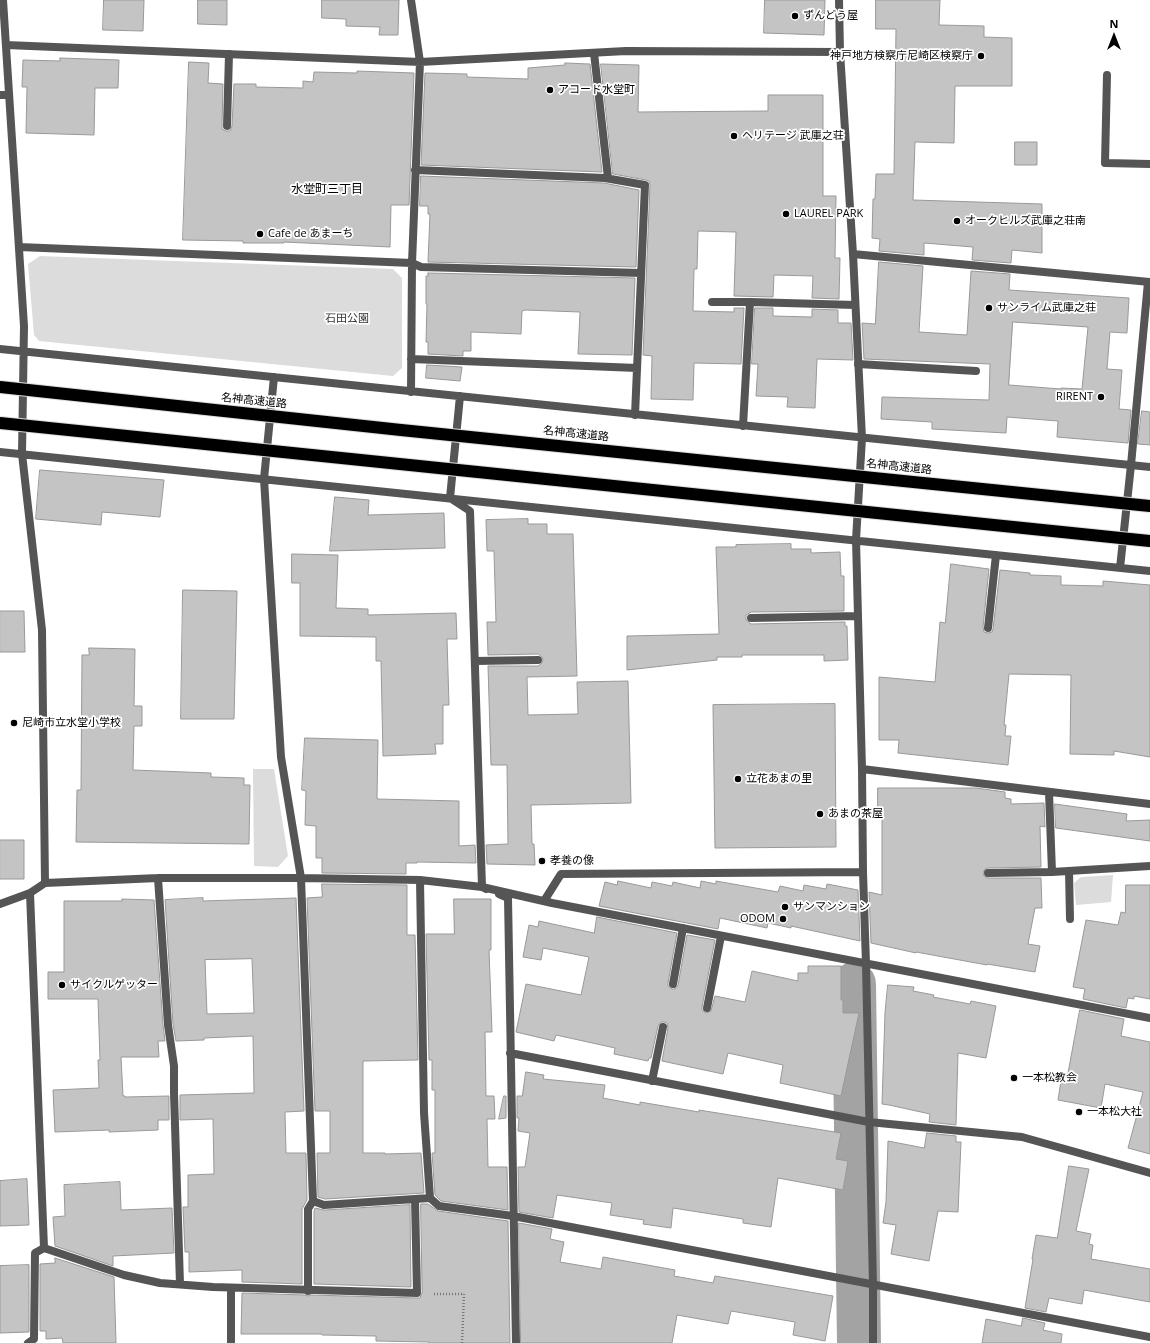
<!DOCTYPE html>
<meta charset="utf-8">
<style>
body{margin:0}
#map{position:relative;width:1150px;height:1343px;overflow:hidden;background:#fff;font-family:"Open Sans",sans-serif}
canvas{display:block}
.north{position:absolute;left:1094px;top:16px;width:40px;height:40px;-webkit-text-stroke:3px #fff;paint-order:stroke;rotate:0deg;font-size:11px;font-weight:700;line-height:16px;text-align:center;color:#000}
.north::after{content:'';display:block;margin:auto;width:14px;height:18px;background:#000;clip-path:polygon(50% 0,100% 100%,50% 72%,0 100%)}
</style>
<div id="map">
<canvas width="1150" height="1343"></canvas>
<div class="north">N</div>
</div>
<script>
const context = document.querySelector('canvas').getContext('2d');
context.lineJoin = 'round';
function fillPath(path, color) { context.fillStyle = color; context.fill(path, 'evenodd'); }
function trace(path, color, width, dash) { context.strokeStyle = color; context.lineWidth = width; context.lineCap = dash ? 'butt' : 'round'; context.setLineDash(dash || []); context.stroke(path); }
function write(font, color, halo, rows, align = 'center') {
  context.font = font + ' "Open Sans","Noto Sans JP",sans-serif'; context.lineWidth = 3.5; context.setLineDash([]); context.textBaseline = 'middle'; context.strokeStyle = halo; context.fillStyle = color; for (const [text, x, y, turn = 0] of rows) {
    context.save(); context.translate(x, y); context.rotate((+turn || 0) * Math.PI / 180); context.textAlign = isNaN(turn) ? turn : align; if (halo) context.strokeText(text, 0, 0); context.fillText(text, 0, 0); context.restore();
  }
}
fillPath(new Path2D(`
 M 40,256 L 393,269 L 402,278 L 402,368 L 393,376 L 39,341 L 34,335 L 28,264 Z
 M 253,769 L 274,769 L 288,856 L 278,867 L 254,866 Z
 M 1113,875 L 1111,902 L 1076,905 L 1074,883 L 1081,877 Z`), '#dcdcdc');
trace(new Path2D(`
 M 854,984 L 859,1343`), '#a3a3a3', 44);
const building = new Path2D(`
 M 104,0 L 144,0 L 143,31 L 103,30 Z
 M 198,0 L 227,0 L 227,25 L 198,24 Z
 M 322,0 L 399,0 L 398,35 L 379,35 L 380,27 L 346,26 L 346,19 L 322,18 Z
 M 765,0 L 825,0 L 824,35 L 764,33 Z
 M 876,0 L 940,0 L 939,25 L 984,26 L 984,37 L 1012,38 L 1012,86 L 955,86 L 954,143 L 915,142 L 913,200 L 1042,204 L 1042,253 L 1012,250 L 1011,263 L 972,260 L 973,247 L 924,243 L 924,255 L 879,251 L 880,239 L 872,238 L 873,199 L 875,199 L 876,174 L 894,174 L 896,29 L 876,29 Z
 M 60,58 L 119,60 L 118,88 L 95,88 L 94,135 L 26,133 L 27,87 L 22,87 L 23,60 L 60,61 Z
 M 189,62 L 209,63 L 208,83 L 223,84 L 222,126 L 222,129 L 226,131 L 230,131 L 232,126 L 234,84 L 256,84 L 256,87 L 303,88 L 303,81 L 313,82 L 314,72 L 357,73 L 357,71 L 414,73 L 409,205 L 391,205 L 390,247 L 284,242 L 284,243 L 243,243 L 243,241 L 183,240 Z
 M 565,63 L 590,64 L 602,172 L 421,165 L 425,73 L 467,74 L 467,77 L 528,79 L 528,68 L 565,65 Z
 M 601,64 L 639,65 L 638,112 L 768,111 L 768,95 L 823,95 L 823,196 L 836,196 L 835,258 L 840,258 L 839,299 L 812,298 L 813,276 L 774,275 L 773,297 L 734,296 L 736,232 L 698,231 L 697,269 L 694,269 L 693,311 L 734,312 L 734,308 L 744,308 L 741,364 L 694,363 L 693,400 L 651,399 L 652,356 L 643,355 L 650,185 L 649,181 L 646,180 L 613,174 Z
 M 1015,142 L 1037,142 L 1037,165 L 1015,165 Z
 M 421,176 L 604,183 L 639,190 L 636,267 L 428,262 L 430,214 L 428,214 L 428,206 L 420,206 Z
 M 879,262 L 923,266 L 919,332 L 967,335 L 971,271 L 1010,274 L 1009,290 L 1129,298 L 1127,333 L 1110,332 L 1107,369 L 1122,370 L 1119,409 L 1131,410 L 1128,443 L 1057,437 L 1058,421 L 1007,417 L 1006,433 L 932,429 L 932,422 L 881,419 L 882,397 L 989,400 L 990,364 L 864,359 L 862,323 L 875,324 ZM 1013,322 L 1088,327 L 1082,389 L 1061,388 L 1061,389 L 1009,385 Z
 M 428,273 L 635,278 L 632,355 L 578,354 L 580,312 L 525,310 L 522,311 L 521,334 L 471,332 L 471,351 L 463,351 L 463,356 L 428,354 L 428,342 L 426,342 L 427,304 L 426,304 L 426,276 L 428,276 Z
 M 755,308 L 773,308 L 773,316 L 812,317 L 812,309 L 838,310 L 838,323 L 851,323 L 853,360 L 817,359 L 815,408 L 787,407 L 788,397 L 756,396 L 758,364 L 752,364 Z
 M 427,365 L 462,367 L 460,381 L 426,378 Z
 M 1142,411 L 1150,412 L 1150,445 L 1138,444 Z
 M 40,470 L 164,480 L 160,517 L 102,512 L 101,525 L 36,519 Z
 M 335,497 L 369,500 L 368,515 L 444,513 L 445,548 L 330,551 Z
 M 528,519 L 528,524 L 547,524 L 547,534 L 573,534 L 577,676 L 527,677 L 528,715 L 578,714 L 577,682 L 628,681 L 631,803 L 531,805 L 532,844 L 534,844 L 535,865 L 487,864 L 486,845 L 508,844 L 507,765 L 491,765 L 488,666 L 538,666 L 541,664 L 543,660 L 542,657 L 538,654 L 488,655 L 487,622 L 496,622 L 494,551 L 487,551 L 486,520 Z
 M 791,544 L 791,549 L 811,549 L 811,553 L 840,552 L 841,576 L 844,576 L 844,611 L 751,612 L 746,615 L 746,620 L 751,624 L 845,622 L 845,626 L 847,626 L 848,660 L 824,661 L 824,655 L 742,655 L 742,657 L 717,657 L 717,660 L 627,670 L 627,636 L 719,634 L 716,547 L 736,547 L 736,545 Z
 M 292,554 L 338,555 L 336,608 L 368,609 L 368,615 L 456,613 L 457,639 L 447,639 L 449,705 L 443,705 L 443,744 L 435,744 L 436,754 L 383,756 L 381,661 L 376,661 L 376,637 L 300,636 L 300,583 L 292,583 Z
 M 951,564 L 989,569 L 983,627 L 984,632 L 988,633 L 992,632 L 993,629 L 1000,570 L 1030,573 L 1030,575 L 1061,576 L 1061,585 L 1103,586 L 1103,581 L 1150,585 L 1150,757 L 1114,751 L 1114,755 L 1070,754 L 1071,675 L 1009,674 L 1004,725 L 1006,725 L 1005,736 L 1011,736 L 1008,765 L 898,753 L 899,740 L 879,740 L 879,677 L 935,682 L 940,622 L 945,623 Z
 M 183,590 L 237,591 L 234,719 L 181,719 Z
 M 0,611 L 24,611 L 25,652 L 0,652 Z
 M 89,648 L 135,649 L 134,706 L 142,706 L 142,726 L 134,726 L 133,770 L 211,773 L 211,777 L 244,778 L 244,785 L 250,785 L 249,844 L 76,842 L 77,790 L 81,790 L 82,655 L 89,655 Z
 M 835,704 L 836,847 L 715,848 L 713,705 Z
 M 305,738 L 378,740 L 377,799 L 459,801 L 459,846 L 475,845 L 476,863 L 417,862 L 417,863 L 406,863 L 406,874 L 322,873 L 322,858 L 316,858 L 316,826 L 305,825 L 306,791 L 302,790 Z
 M 878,788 L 976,788 L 1005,792 L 1005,798 L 1011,799 L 1011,804 L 1044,803 L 1045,827 L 1040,826 L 1041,867 L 988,868 L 985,869 L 983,873 L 984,876 L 988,878 L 1041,878 L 1042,908 L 1035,908 L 1028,944 L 1040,946 L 1035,972 L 987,964 L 987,965 L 916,952 L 916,953 L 871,943 L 869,892 L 882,895 L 882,808 L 878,808 Z
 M 1055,804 L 1127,814 L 1126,821 L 1150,820 L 1150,841 L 1056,828 Z
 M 0,840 L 24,840 L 24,879 L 0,879 Z
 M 618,881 L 651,888 L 652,882 L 672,886 L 673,882 L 700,888 L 701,881 L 716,884 L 716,881 L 778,892 L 780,886 L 803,891 L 804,885 L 826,889 L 827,884 L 858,890 L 860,941 L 791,926 L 791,928 L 768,923 L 767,928 L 720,918 L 718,929 L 599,906 L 605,882 L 617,885 Z
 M 322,884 L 407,885 L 407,935 L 415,935 L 418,1060 L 363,1061 L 363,1153 L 385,1153 L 385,1154 L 421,1153 L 424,1193 L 325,1199 L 318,1197 L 317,1153 L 330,1153 L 330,1111 L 315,1111 L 307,898 L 322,897 Z
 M 1126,885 L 1150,885 L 1150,999 L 1134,996 L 1134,999 L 1128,998 L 1126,1008 L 1083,999 L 1085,989 L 1073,987 L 1086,920 L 1118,925 L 1121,912 L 1125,913 Z
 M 203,898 L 203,901 L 296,898 L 304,1111 L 285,1112 L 286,1153 L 306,1153 L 307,1200 L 302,1209 L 302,1284 L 242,1282 L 242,1270 L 189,1272 L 189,1252 L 185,1252 L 183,1207 L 188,1207 L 188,1175 L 214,1174 L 213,1119 L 180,1120 L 180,1095 L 254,1093 L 253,1036 L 204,1038 L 204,1040 L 176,1041 L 173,1024 L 165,900 ZM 252,959 L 254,1013 L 207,1014 L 205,960 Z
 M 122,899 L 154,900 L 163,1025 L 165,1041 L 158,1041 L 159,1057 L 121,1057 L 123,1096 L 125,1096 L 125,1097 L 169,1096 L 169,1120 L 158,1120 L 158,1130 L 109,1132 L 109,1130 L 55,1132 L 53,1090 L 99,1088 L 98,1060 L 100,1060 L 98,999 L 48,999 L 48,972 L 64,972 L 64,901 L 122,901 Z
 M 454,899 L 491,899 L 491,950 L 489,950 L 492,1032 L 485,1032 L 486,1096 L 494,1096 L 495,1119 L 487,1119 L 488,1167 L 507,1167 L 508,1210 L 441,1201 L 435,1195 L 432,1153 L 435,1153 L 435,1090 L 432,1090 L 432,1060 L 429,1060 L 426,934 L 454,934 Z
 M 597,917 L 677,933 L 668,983 L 668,986 L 672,989 L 675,989 L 678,985 L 687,935 L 715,940 L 702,1007 L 702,1010 L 706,1013 L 711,1011 L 715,996 L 745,1002 L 752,971 L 798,981 L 798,973 L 808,973 L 808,966 L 841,966 L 841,1000 L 843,1000 L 843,1013 L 859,1013 L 841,1096 L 780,1083 L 783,1065 L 728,1053 L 723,1074 L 662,1061 L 668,1028 L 667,1023 L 664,1022 L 661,1022 L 658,1026 L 651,1058 L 649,1058 L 648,1061 L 614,1054 L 615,1048 L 556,1035 L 554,1041 L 516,1032 L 526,984 L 581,995 L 589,957 L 543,948 L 541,960 L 523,957 L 529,925 L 538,927 L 539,921 L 594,933 Z
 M 888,985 L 914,987 L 913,991 L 934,995 L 933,997 L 970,1004 L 971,1001 L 996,1006 L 986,1058 L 958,1053 L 956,1125 L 929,1122 L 930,1114 L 889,1105 L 882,1104 L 885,1013 Z
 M 1080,1010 L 1124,1019 L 1121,1036 L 1150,1042 L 1150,1154 L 1128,1148 L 1143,1092 L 1105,1084 L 1101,1108 L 1058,1100 L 1061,1081 L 1066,1082 Z
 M 526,1072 L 544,1075 L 543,1079 L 605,1085 L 603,1098 L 640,1105 L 640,1102 L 699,1112 L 699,1110 L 841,1133 L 836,1159 L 848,1161 L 843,1190 L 778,1178 L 771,1227 L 743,1223 L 743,1219 L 673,1208 L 671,1228 L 643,1224 L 644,1220 L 610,1215 L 612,1203 L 557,1195 L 553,1218 L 519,1212 L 518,1167 L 525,1167 L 530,1133 L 518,1131 L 519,1118 L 517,1118 L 517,1096 L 522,1096 Z
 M 504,1096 L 506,1096 L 506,1118 L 499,1119 Z
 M 927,1133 L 956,1136 L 956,1142 L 961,1142 L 958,1212 L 938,1211 L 929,1261 L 891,1254 L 896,1225 L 883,1223 L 886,1202 L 888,1141 L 924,1148 Z
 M 1069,1166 L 1089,1169 L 1076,1231 L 1091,1234 L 1089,1244 L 1093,1245 L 1091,1259 L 1150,1269 L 1150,1302 L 1084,1290 L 1082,1304 L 1049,1298 L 1046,1312 L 1025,1308 L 1033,1259 L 1032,1259 L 1036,1235 L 1057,1238 Z
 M 27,1179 L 29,1225 L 0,1226 L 0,1181 Z
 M 120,1182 L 121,1210 L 172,1208 L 174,1253 L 113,1256 L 113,1266 L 55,1246 L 53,1217 L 65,1216 L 64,1185 Z
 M 421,1204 L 428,1204 L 438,1211 L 508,1221 L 510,1343 L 429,1343 L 429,1342 L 376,1341 L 376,1336 L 322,1335 L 322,1334 L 241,1334 L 242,1293 L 305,1295 L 308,1296 L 311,1295 L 417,1298 L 420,1298 L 422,1293 Z
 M 410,1205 L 411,1287 L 314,1284 L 314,1211 L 315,1208 L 324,1210 Z
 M 519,1223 L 552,1229 L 550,1239 L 564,1242 L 560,1262 L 601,1269 L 603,1257 L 675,1270 L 674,1276 L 713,1283 L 715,1276 L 833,1296 L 825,1341 L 793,1335 L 795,1322 L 731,1311 L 728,1324 L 677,1315 L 672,1343 L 521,1343 Z
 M 55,1258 L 114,1277 L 116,1343 L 63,1343 L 62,1338 L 46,1339 L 46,1331 L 40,1331 L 40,1264 L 55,1263 Z
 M 29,1265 L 29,1332 L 0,1333 L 0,1266 Z
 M 1023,1318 L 1045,1323 L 1043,1330 L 1062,1334 L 1061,1343 L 982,1343 L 986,1319 L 1021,1326 Z`);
fillPath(building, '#c4c4c4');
trace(building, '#999', 1);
trace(new Path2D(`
 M 434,1294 L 464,1294 L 462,1343`), '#777', 2.5, [1, 2]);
trace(new Path2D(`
 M 1107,75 L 1105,163 L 1150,164
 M 227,126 L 229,54
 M 712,302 L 750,302
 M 858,364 L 976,371`), '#555', 8);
trace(new Path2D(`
 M 3,0 L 24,326 L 22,454 L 42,630 L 45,883
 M 839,0 L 840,52 L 853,254 L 862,438 L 856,540 L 862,769 L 863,872 L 866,964 L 873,1285 L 873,1343
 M 6,45 L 420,62 L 626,51 L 840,52
 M 594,53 L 608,178
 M 0,95 L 8,95
 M 415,170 L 605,178 L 645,185 L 635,415
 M 19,247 L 412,263 L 421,267 L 641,273
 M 853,254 L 1150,282
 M 0,349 L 1150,467
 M 411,359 L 637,368
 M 274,377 L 264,479 L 281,757 L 301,878 L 313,1201 L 308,1209 L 308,1291
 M 411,392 L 412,263 L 420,62 L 411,0
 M 460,396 L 450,498 L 470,511 L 482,887 L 486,889
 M 743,426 L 750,302 L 855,305
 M 0,452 L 1150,571
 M 1120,568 L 1131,465 L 1148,282
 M 751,618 L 858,616
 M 988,628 L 996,555
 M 475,661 L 538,660
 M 862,769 L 1150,804
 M 1049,792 L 1052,872 L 1150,866
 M 1069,871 L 1070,919
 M 988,873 L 1052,872
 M 158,878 L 168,1025 L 174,1066 L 174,1093 L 180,1284
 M 499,894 L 508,898 L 516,1343
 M 544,901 L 561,874 L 863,872
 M 0,904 L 30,893 L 45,883 L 158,878 L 301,878 L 420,880 L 482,887 L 552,903 L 1150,1018
 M 673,984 L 683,928
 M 707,1008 L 721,936
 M 510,1053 L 869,1122 L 1022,1137 L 1150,1173
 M 652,1081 L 663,1027
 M 430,1198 L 439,1206 L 513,1216 L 1150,1337
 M 313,1201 L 324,1205 L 430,1198 L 424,1113 L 420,880
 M 44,1248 L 124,1275 L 160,1283 L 213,1287 L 417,1293 L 415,1199
 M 28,1343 L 34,1339 L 35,1253 L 44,1248 L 30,893
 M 231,1343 L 231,1288`), '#555', 8);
const motorwayBridge = new Path2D(`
 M 0,387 L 401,430 L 1150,506
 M 0,423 L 1150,541`);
trace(motorwayBridge, '#dbdbdb', 14, []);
trace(motorwayBridge, '#000', 12);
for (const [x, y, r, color] of [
 [795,16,4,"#000"],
 [981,56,4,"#000"],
 [550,90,4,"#000"],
 [734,136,4,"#000"],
 [786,214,4,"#000"],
 [957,221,4,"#000"],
 [260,234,4,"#000"],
 [989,308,4,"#000"],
 [1101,397,4,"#000"],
 [14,723,4,"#000"],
 [738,779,4,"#000"],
 [820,814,4,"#000"],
 [542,861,4,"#000"],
 [785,907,4,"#000"],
 [783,919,4,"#000"],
 [62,985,4,"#000"],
 [1014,1078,4,"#000"],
 [1079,1112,4,"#000"]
]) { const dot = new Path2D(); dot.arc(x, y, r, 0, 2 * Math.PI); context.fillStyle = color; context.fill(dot); trace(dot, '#fff', 1.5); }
write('11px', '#000', '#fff', [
 ["ずんどう屋",803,16],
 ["神戸地方検察庁尼崎区検察庁",973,56,"right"],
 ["アコード水堂町",558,90],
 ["ヘリテージ 武庫之荘",742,136],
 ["LAUREL PARK",794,214],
 ["オークヒルズ武庫之荘南",965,221],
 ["Cafe de あまーち",268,234],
 ["サンライム武庫之荘",997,308],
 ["RIRENT",1093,397,"right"],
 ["尼崎市立水堂小学校",22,723],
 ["立花あまの里",746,779],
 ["あまの茶屋",828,814],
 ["孝養の像",550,861],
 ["サンマンション",793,907],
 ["ODOM",775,919,"right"],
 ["サイクルゲッター",70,985],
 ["一本松教会",1022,1078],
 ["一本松大社",1087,1112]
], 'left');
write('11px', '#333', '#fff', [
 ["石田公園",347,319]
]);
write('11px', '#000', '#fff', [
 ["名神高速道路",254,401,6],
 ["名神高速道路",576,434,6],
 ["名神高速道路",899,467,6]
]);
write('12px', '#000', '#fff', [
 ["水堂町三丁目",327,190]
]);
</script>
